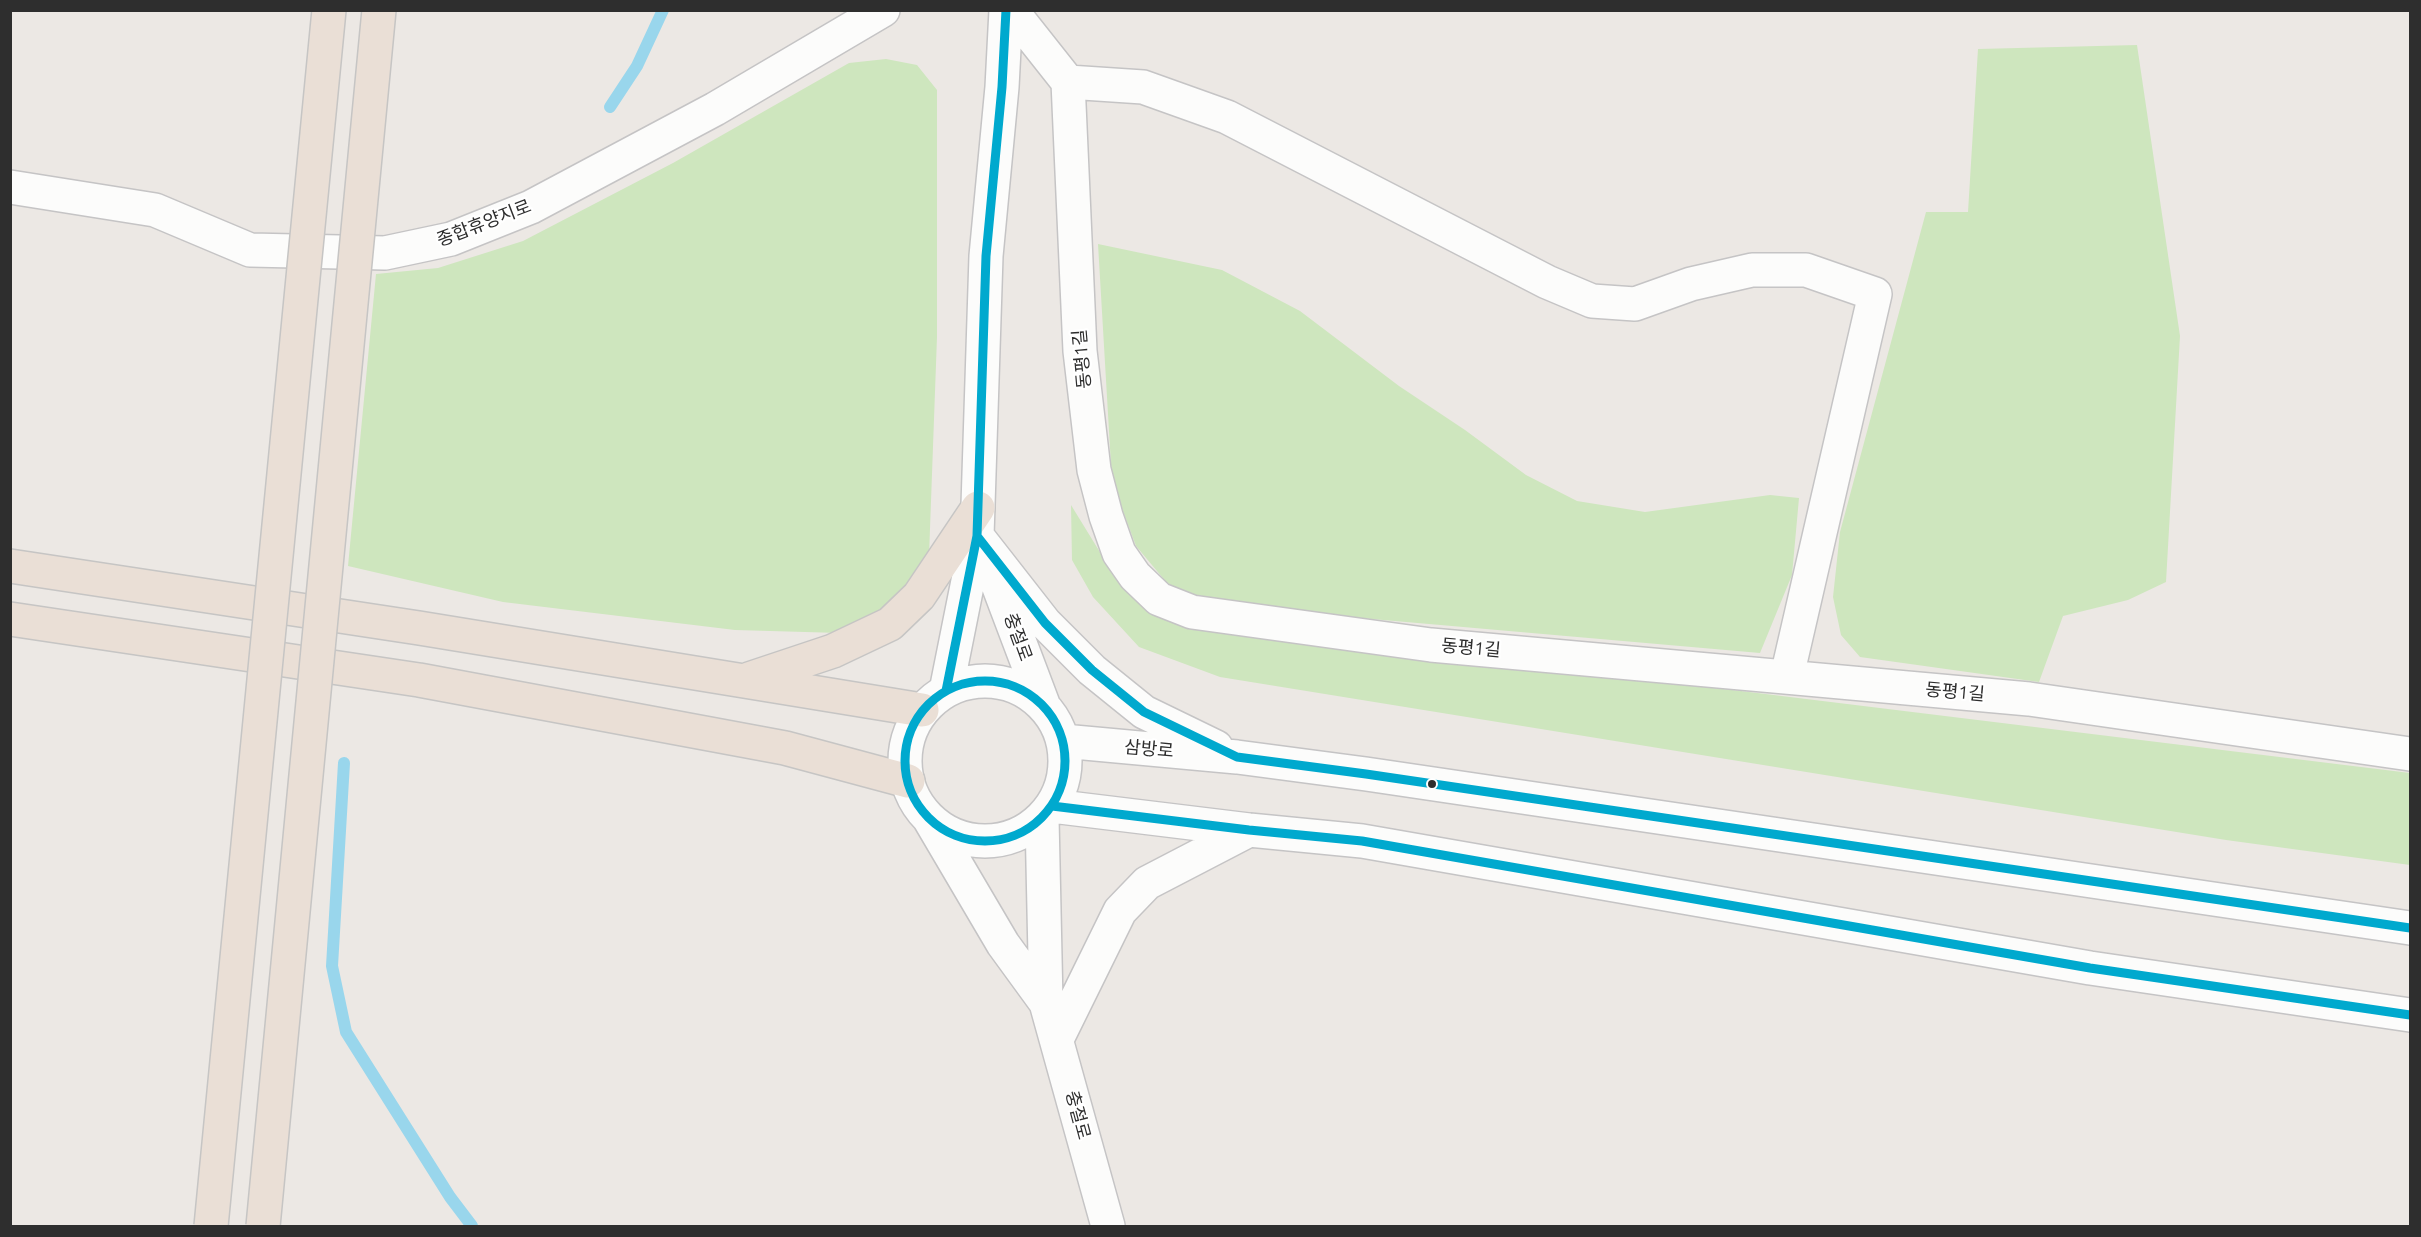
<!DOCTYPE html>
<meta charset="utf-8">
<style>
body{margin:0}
#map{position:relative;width:2421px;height:1237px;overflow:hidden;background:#ece8e4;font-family:Ubuntu,sans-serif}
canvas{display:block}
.frame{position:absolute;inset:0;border:12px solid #2e2e2e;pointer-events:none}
</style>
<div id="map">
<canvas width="2421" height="1237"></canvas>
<div class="frame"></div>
</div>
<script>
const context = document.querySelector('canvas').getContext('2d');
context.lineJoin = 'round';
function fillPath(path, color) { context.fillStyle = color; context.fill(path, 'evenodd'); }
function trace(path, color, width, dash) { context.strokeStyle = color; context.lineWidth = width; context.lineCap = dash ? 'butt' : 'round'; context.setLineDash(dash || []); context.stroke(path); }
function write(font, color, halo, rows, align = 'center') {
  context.font = font + ' Ubuntu,"Noto Sans KR",sans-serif'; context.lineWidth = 4.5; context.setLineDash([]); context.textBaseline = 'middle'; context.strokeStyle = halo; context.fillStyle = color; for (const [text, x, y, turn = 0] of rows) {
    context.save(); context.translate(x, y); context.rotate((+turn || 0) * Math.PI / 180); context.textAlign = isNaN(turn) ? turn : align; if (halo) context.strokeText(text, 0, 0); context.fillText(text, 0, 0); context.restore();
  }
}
fillPath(new Path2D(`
 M 2137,45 L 2180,336 L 2166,582 L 2128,600 L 2063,616 L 2039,682 L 1860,657 L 1841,635 L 1833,597 L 1840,532 L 1926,212 L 1968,212 L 1978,49 Z
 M 886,59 L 917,65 L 937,90 L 937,337 L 929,556 L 907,598 L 840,633 L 735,630 L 503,602 L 348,566 L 376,274 L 438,268 L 523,241 L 673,163 L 849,63 Z
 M 1098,244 L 1222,270 L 1300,311 L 1399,386 L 1465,430 L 1526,475 L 1577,501 L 1645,512 L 1770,495 L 1799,498 L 1792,575 L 1760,653 L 1212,605 L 1167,583 L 1136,546 L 1112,482 Z
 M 1071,505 L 1114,575 L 1148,607 L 1284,640 L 1741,691 L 2410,773 L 2410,865 L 2226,840 L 1220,677 L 1139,647 L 1093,597 L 1072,560 Z`), '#cee6be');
trace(new Path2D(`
 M 610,107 L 637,66 L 663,10
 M 344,763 L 332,966 L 346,1032 L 450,1197 L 472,1226`), '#99d6ec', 12);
const minor = new Path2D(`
 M 1011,10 L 1068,82 L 1080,351 L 1094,470 L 1106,516 L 1119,553 L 1135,576 L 1159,599 L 1192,612 L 1431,645 L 2029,699 L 2410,754
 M 1068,82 L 1143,87 L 1227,117 L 1547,282 L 1592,301 L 1635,304 L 1691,284 L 1752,270 L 1806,270 L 1875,294 L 1787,676
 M 10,187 L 155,210 L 250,250 L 385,253 L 451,239 L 531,207 L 715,109 L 883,10
 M 977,536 L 1045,623 L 1092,670 L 1144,712 L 1216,747
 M 995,577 L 1043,704
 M905 761a80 80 0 1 1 160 0a80 80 0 1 1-160 0Z
 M 946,691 L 977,536 L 986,256 L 1002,87 L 1006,10
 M 1063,741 L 1237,757 L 1366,774 L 2410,928
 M 1052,806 L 1249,830 L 1362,841 L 2090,968 L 2410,1015
 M 1042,818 L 1046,1003 L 1108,1226
 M 930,820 L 1003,944 L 1046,1003
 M 1057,1039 L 1120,911 L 1147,883 L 1249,830`);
const highway = new Path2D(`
 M 10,566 L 419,628 L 922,710
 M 10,619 L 419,680 L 785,748 L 908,781
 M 749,679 L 833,651 L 890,624 L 919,596 L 978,508`);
trace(minor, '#c5c4c5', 36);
trace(highway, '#c6c5c4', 36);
trace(minor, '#fcfcfb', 33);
trace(highway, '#eadfd6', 33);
const highwayBridge = new Path2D(`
 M 211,1226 L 329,10
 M 263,1226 L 379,10`);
trace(highwayBridge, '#c6c5c4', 36, []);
trace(highwayBridge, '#eadfd6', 33);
trace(new Path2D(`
 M 977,536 L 1045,623 L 1092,670 L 1144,712 L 1237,757 L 1366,774 L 2410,928
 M905 761a80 80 0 1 1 160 0a80 80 0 1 1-160 0Z
 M 946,691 L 977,536 L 986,256 L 1002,87 L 1006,10
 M 1052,806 L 1249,830 L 1362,841 L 2090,968 L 2410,1015`), '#00a9ce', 9);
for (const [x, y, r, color] of [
 [1432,784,5,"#2e2e2e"]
]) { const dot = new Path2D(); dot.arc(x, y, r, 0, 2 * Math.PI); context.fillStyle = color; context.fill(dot); trace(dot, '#fff', 2); }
write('18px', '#2e2e2e', '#fff', [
 ["종합휴양지로",484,223,-21],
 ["동평1길",1082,359,-95],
 ["충절로",1018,637,70],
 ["동평1길",1471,648,5],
 ["동평1길",1955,692,5],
 ["삼방로",1149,749,5],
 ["충절로",1078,1115,75]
]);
</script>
